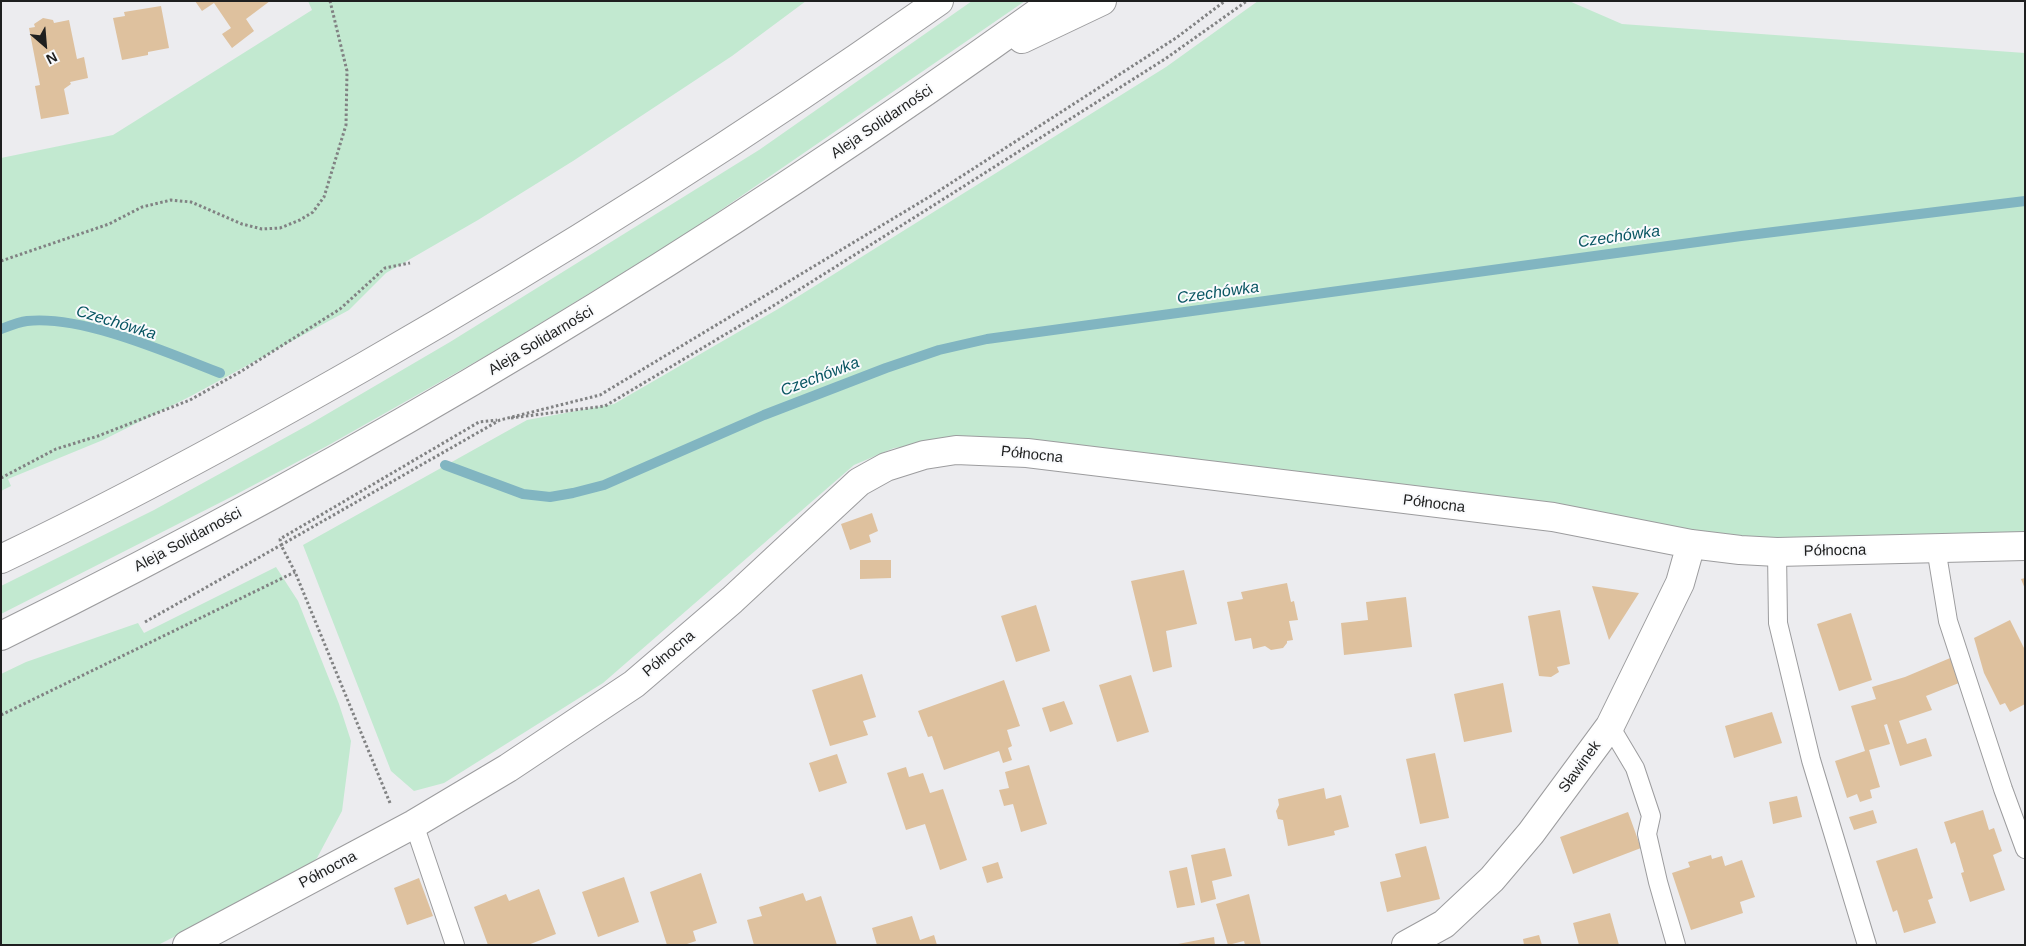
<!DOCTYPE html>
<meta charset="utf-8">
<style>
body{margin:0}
#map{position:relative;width:2026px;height:946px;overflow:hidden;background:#ececef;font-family:Arial,sans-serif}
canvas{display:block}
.frame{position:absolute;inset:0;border:2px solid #1e1f1f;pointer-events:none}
.north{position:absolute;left:20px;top:20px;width:50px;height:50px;-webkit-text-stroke:4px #f9fafc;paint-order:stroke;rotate:153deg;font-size:14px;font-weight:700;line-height:20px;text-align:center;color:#1e1f1f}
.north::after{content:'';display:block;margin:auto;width:18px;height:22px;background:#1e1f1f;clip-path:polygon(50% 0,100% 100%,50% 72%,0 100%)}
</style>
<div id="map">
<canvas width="2026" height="946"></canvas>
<div class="frame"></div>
<div class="north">N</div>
</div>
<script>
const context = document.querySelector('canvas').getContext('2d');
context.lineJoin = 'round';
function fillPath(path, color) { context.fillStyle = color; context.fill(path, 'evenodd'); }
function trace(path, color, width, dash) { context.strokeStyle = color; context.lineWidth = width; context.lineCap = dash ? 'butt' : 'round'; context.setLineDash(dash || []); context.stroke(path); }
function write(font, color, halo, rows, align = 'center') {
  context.font = font + ' Arial,sans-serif'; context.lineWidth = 4; context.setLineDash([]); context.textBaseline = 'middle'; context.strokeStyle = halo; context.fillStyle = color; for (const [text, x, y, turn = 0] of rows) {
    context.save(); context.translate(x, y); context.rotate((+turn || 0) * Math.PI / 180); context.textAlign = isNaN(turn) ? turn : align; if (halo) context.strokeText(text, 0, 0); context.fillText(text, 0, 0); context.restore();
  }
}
fillPath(new Path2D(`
 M 308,1 L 806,1 L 732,56 L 573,161 L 478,220 L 386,273 L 349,310 L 191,396 L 103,440 L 8,479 L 11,486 L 1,491 L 1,158 L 113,135 L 312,10 Z
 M 972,1 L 1025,1 L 683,236 L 500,348 L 327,446 L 235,495 L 1,614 L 1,586 L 154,510 L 310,424 L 450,342 L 759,150 Z
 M 1258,1 L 1569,1 L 1622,24 L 2025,53 L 2025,536 L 1762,546 L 975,439 L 894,448 L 854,465 L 603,683 L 444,783 L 414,791 L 391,771 L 303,545 L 527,420 L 614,404 L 778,309 L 1166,67 Z
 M 276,567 L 298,601 L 339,704 L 351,741 L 342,811 L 317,858 L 304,871 L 158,945 L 1,945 L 1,674 L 26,662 L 138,623 L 144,633 Z`), '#c2e9d0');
trace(new Path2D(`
 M 1,329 C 9,326 19,322 27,321 C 83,315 168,353 220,373
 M 445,465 L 523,494 L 550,497 L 573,493 L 604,485 L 764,415 L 886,368 L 939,350 L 987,339 L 1741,236 L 2025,201`), '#81b5c1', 10);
fillPath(new Path2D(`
 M 195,1 L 270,1 L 246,19 L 254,31 L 232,48 L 222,34 L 231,28 L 214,3 L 202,11 Z
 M 161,6 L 169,48 L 148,52 L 148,55 L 122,60 L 113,18 L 125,16 L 124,12 Z
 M 43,18 L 53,20 L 54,23 L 69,20 L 77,59 L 84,57 L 88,78 L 70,82 L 71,84 L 64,89 L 69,114 L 41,119 L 35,86 L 40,85 L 29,28 L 35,27 L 34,24 Z
 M 872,513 L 878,531 L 869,535 L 871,542 L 850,550 L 841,524 Z
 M 860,560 L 891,560 L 891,578 L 860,579 Z
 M 1184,570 L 1197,624 L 1166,631 L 1172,667 L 1153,672 L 1131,581 Z
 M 2025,578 L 2025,589 L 2021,579 Z
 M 1287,583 L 1291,602 L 1294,601 L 1298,620 L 1289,621 L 1293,640 L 1287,641 L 1287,643 L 1283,648 L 1271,650 L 1265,646 L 1253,649 L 1251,638 L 1235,641 L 1227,602 L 1243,599 L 1241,592 Z
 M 1592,586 L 1639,593 L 1609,640 Z
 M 1406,597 L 1412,647 L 1344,655 L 1341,623 L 1368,620 L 1366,602 Z
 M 1036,605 L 1050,651 L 1016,662 L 1001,616 Z
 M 1560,610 L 1570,664 L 1557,667 L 1559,672 L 1551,677 L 1539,676 L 1528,616 Z
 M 1851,613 L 1872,680 L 1839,691 L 1817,624 Z
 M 2010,620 L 2025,650 L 2025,704 L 2010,712 L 2005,703 L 2000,705 L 1984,673 L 1974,638 Z
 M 1955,656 L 1964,681 L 1926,696 L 1932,710 L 1899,721 L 1907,744 L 1926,738 L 1932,756 L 1900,766 L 1887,724 L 1884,725 L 1890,744 L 1869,750 L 1880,787 L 1870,790 L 1872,798 L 1860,802 L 1857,794 L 1847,798 L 1835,761 L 1865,751 L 1851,706 L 1876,699 L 1872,687 L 1905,677 Z
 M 862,674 L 876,717 L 863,721 L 868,735 L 830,746 L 812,690 Z
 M 1131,675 L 1149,732 L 1117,742 L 1099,685 Z
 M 1004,680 L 1020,726 L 1007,730 L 1012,746 L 1008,748 L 1012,760 L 1003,763 L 999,751 L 944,770 L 932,736 L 928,737 L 918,711 Z
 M 1503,683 L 1512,732 L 1464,742 L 1454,694 Z
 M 1064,701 L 1073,724 L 1050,732 L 1042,708 Z
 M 1772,712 L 1782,743 L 1734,758 L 1725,726 Z
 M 1435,753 L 1449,818 L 1420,824 L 1406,759 Z
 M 837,754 L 847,783 L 819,792 L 809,763 Z
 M 1029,765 L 1047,824 L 1021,832 L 1013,804 L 1004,806 L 999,790 L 1009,788 L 1005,772 Z
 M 906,767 L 909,777 L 923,773 L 930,793 L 943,789 L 967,860 L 940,870 L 925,824 L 906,830 L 887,773 Z
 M 1324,788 L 1326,799 L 1341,795 L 1349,827 L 1334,831 L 1335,835 L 1288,846 L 1283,820 L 1278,819 L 1276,811 L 1279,805 L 1278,799 Z
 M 1797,796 L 1802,817 L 1773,824 L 1769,802 Z
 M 1873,810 L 1877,823 L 1854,830 L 1849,817 Z
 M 1983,810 L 1989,830 L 1994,828 L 2002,851 L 1993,855 L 2005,890 L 1970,902 L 1961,873 L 1964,872 L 1955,842 L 1951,844 L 1944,822 Z
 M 1628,812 L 1641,848 L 1573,874 L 1560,837 Z
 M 1426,846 L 1440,899 L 1387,912 L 1380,882 L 1401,877 L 1395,854 Z
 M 1225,848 L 1232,876 L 1212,881 L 1216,899 L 1201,903 L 1191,855 Z
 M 1917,848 L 1933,898 L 1928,900 L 1936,923 L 1904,933 L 1897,910 L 1893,912 L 1876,861 Z
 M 1711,855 L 1712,859 L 1722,856 L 1725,866 L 1742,860 L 1755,897 L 1740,902 L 1743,913 L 1691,930 L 1672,873 L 1690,867 L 1688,862 Z
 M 998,862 L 1003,878 L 987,883 L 982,867 Z
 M 1187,867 L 1195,905 L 1177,908 L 1169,871 Z
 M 701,873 L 717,923 L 693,931 L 696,941 L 684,945 L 667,945 L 650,892 Z
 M 624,877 L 639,922 L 598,937 L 582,892 Z
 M 419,878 L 433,916 L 407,925 L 394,888 Z
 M 539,889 L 556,934 L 528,945 L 488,945 L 474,907 L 506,894 L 509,901 Z
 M 803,893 L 806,901 L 821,896 L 837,945 L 754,945 L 747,920 L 762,916 L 759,907 Z
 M 1249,894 L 1261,945 L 1245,945 L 1244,941 L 1228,945 L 1216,904 Z
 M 1610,913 L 1619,945 L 1579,945 L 1573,923 Z
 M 912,916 L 920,940 L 934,935 L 937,945 L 877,945 L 872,928 Z
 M 1539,935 L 1542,945 L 1524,945 L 1523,939 Z
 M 1214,937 L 1215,945 L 1178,945 L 1178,944 Z`), '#dec19e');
const lane = new Path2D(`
 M 1936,548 L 1948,621 L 2003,789 L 2025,849
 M 1777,552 L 1778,623 L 1811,760 L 1867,945
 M 1610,726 L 1635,768 L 1651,816 L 1647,834 L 1658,882 L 1676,945
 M 414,824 L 455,945`);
const street = new Path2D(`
 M 187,945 L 414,824 L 508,768 L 634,684 L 732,600 L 859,482 L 886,467 L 924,455 L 956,450 L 1027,453 L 1553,517 L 1691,544 L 1740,550 L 1777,552 L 2025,546
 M 1406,945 L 1444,924 L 1492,879 L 1531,833 L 1610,726 L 1680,583 L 1691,544`);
const primary = new Path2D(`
 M 1022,39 L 1102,1
 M 1,559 C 125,500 246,434 365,366 C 562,253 753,132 939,1
 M 1,636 C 370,454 721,241 1054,1`);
trace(lane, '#9c9c9e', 20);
trace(street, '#9c9c9e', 30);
trace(primary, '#9c9c9e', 30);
trace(new Path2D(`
 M 1,261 L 109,224 L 142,207 L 171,200 L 191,202 L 242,224 L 262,229 L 280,228 L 300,220 L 313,212 L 324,197 L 346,125 L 347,71 L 330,1
 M 511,418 L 605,406 L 773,306 L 923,212 L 1165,59 L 1247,1
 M 1,478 L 56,449 L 98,436 L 190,400 L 240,372 L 340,309 L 385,268 L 410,263
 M 145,622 L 281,545 L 280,539 L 479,422 L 497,420
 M 1,715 L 295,572
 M 390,803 L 295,572 L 281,545 L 500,420 L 600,395 L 934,194 L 1176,38 L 1225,1`), '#818283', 3, [2.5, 2.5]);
trace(lane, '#fff', 18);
trace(street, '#fff', 28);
trace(primary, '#fff', 28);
write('15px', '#1e1f1f', '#f9fafc', [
 ["Aleja Solidarności",882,122,-34],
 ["Aleja Solidarności",541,341,-31],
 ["Północna",1032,455,6],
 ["Północna",1434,504,7],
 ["Aleja Solidarności",188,540,-28],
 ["Północna",1835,551,-1],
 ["Północna",669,654,-40],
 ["Sławinek",1580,767,-54],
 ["Północna",328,870,-28]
]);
write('italic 16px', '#085562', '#f9fafc', [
 ["Czechówka",1619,237,-8],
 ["Czechówka",1218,293,-8],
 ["Czechówka",116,323,17],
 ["Czechówka",820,377,-21]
]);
</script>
